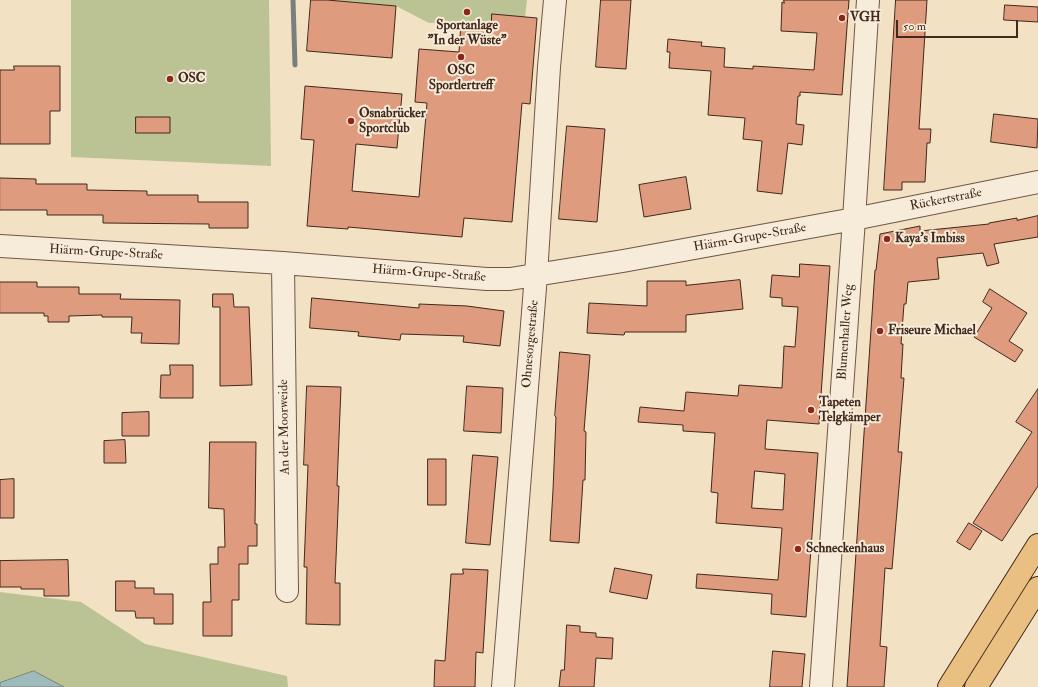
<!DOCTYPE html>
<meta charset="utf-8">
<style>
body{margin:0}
#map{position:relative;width:1038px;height:687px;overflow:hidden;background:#f3e1c4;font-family:"IM FELL Double Pica",serif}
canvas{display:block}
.scale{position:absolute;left:896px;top:20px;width:122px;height:18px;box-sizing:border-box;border:2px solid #41281d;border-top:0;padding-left:5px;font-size:12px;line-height:14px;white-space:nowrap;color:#41281d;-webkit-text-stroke:3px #f7ecd9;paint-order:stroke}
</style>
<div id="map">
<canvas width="1038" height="687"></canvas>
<div class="scale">50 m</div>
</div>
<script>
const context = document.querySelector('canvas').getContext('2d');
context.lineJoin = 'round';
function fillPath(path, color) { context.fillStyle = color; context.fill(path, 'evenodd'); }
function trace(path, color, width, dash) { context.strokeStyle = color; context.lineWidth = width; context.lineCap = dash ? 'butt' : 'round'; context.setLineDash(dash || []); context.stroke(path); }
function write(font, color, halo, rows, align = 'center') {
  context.font = font + ' "IM FELL Double Pica",serif'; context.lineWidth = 4; context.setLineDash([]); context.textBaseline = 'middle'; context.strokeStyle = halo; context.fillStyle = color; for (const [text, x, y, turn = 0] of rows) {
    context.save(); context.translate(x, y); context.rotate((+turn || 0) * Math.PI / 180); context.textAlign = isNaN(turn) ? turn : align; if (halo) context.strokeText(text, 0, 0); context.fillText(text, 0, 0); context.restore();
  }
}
fillPath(new Path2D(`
 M 71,0 L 269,0 L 271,166 L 71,157 Z
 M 327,0 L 527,0 L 525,17 L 491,24 L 461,22 L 429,23 L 396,6 Z
 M 0,592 L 81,602 L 145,644 L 287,676 L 288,687 L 64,687 L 34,671 L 0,683 Z`), '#bbc394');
const water = new Path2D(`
 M 34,671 L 64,687 L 0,687 L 0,683 Z`);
fillPath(water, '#9ebbbc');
trace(water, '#79807c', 1);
trace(new Path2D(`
 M 293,0 L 295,65`), '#79807c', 5);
const building = new Path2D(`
 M 311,0 L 327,0 L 396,6 L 392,58 L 307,51 Z
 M 601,0 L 631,0 L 626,69 L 596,67 Z
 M 784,0 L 849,0 L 842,95 L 800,92 L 800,96 L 798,96 L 796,124 L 804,125 L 802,145 L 788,143 L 782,194 L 757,191 L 762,141 L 743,139 L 745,118 L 708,115 L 711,71 L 669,68 L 670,52 L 667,52 L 668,39 L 697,42 L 702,42 L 701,46 L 725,48 L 724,67 L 753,69 L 753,66 L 814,70 L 817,33 L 781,31 L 782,2 L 784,3 Z
 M 896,0 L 927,0 L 919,129 L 931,129 L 930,143 L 927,143 L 925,182 L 902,182 L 902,190 L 884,190 Z
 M 1005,5 L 1038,7 L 1038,22 L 1004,20 Z
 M 492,14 L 537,18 L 530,104 L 522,103 L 512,222 L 464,218 L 462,237 L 348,227 L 348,229 L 307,226 L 314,140 L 301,139 L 305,86 L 402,94 L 397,148 L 356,144 L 352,191 L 419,197 L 427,103 L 415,102 L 419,49 L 459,52 L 461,22 L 491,24 Z
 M 14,66 L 60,66 L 60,111 L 50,111 L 50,144 L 0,144 L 0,70 L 14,70 Z
 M 994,114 L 1038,119 L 1037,148 L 991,142 Z
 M 136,117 L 170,117 L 170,133 L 136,133 Z
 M 567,126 L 605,129 L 597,222 L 559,219 Z
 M 686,177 L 691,209 L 644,217 L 639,185 Z
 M 0,178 L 36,179 L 36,184 L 87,184 L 87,190 L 147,191 L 147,195 L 198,195 L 198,202 L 248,202 L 248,228 L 209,228 L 209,224 L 103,223 L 103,215 L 47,215 L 47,210 L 0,210 Z
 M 1038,216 L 1038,237 L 994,244 L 999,263 L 987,266 L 983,253 L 937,258 L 939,279 L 908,282 L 906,304 L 904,304 L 901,344 L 903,344 L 901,378 L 904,378 L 898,452 L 902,452 L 892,569 L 885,568 L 880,646 L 887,647 L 884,687 L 847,687 L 875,270 L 876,270 L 880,234 L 920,226 L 920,231 L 989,224 L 989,223 L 1017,218 L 1017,220 Z
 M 800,264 L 830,266 L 819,424 L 767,420 L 765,449 L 818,453 L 806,617 L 771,614 L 772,594 L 696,588 L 697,574 L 778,580 L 782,528 L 716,523 L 718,493 L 711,492 L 715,433 L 683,431 L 683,425 L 638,422 L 640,407 L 684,411 L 686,392 L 738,396 L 739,385 L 782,388 L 784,346 L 795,347 L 798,307 L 782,306 L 782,298 L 770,297 L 772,275 L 799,277 ZM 755,471 L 785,474 L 783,510 L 752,508 Z
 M 740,280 L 743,309 L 686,315 L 686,332 L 625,332 L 624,335 L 587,333 L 589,303 L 647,306 L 647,281 L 686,281 L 686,285 Z
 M 0,282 L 37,282 L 37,287 L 79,287 L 79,294 L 121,294 L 120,299 L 180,300 L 179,344 L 141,343 L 142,333 L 131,333 L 132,317 L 102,317 L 102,315 L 69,316 L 69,322 L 48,322 L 48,316 L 44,316 L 44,313 L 0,313 Z
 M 990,289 L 1027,313 L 1009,341 L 1023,350 L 1015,362 L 974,337 L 992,308 L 983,302 Z
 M 213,294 L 233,294 L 234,307 L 249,307 L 252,385 L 220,386 L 220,307 L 213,307 Z
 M 312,298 L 419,308 L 419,304 L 467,306 L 504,311 L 500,346 L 463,342 L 464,336 L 401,334 L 400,340 L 358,336 L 359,332 L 310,328 Z
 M 560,352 L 590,355 L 584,431 L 586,432 L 585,480 L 583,480 L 579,543 L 550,541 L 553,490 L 556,417 L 555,416 Z
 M 170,365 L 193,365 L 193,398 L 160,398 L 161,375 L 170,375 Z
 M 307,386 L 341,387 L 337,486 L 339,486 L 335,583 L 340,583 L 340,625 L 306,624 L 307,567 L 304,567 L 308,465 L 304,465 Z
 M 467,386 L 503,388 L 501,433 L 464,431 Z
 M 1038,389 L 1038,486 L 1002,541 L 973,523 L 1032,432 L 1016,422 Z
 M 149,412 L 149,436 L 122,436 L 122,413 Z
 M 125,440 L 126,463 L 104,463 L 104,441 Z
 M 210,442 L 256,442 L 255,524 L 257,524 L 257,546 L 248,546 L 248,564 L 239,564 L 239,600 L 232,600 L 232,636 L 203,636 L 203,602 L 211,602 L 210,564 L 218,564 L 218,547 L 225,547 L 224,509 L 209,508 Z
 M 473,455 L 498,457 L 490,545 L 466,543 Z
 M 428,459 L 446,459 L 446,505 L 428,505 Z
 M 14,479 L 14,518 L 0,518 L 0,480 Z
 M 969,523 L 982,531 L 970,550 L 957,542 Z
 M 68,560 L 69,596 L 44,596 L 44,589 L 21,589 L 21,587 L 0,587 L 0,561 Z
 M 615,568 L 652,575 L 647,599 L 610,592 Z
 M 463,569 L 488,570 L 483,653 L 476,652 L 475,687 L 434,687 L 435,660 L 445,661 L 451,574 L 463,574 Z
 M 116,581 L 135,581 L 135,588 L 154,588 L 154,594 L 173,594 L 173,624 L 154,624 L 154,618 L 136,618 L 135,611 L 116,611 Z
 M 567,625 L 580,626 L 580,632 L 596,633 L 596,637 L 613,638 L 612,659 L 596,658 L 594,687 L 559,687 L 561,670 L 564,670 Z
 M 773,651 L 805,654 L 802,687 L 770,687 Z`);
fillPath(building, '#df9b7d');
trace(building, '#41281d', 1);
const minor = new Path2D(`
 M 0,246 L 283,263 L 487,279 L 510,279 L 623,261 L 854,219 L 1038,182
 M 283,263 L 287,591
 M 503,687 L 536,275 L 549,67 L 555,0
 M 821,687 L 854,219 L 868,0`);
const major = new Path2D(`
 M 949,687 L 1038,545
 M 976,687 L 1038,588`);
trace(minor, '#6e5647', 24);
trace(major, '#41281d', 24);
trace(minor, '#f7ecd9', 22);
trace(major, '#eac082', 22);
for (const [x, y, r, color] of [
 [467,12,4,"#8f2418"],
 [842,18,4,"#8f2418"],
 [461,57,4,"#8f2418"],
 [170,79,4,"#8f2418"],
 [351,121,4,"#8f2418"],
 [887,239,4,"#8f2418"],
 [880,331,4,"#8f2418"],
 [811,410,4,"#8f2418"],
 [798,549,4,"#8f2418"]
]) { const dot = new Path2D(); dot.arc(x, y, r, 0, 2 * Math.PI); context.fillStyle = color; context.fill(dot); trace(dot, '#f7ecd9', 1.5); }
write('bold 13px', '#41281d', '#f7ecd9', [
 ["VGH",850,18],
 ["Sportanlage",467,26,"center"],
 ["\"In der Wüste\"",467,41,"center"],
 ["OSC",461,71,"center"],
 ["Sportlertreff",461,86,"center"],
 ["OSC",178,79],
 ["Osnabrücker",359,114],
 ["Sportclub",359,129],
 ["Kaya's Imbiss",895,239],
 ["Friseure Michael",888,331],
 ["Tapeten",819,403],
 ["Telgkämper",819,418],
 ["Schneckenhaus",806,549]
], 'left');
write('13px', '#41281d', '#f7ecd9', [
 ["Rückertstraße",946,200,-11],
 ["Hiärm-Grupe-Straße",750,238,-10],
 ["Hiärm-Grupe-Straße",106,253,3],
 ["Hiärm-Grupe-Straße",429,274,4],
 ["Blumenhaller Weg",846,332,-86],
 ["Ohnesorgestraße",531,344,-85],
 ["An der Moorweide",285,427,-91]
]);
</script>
